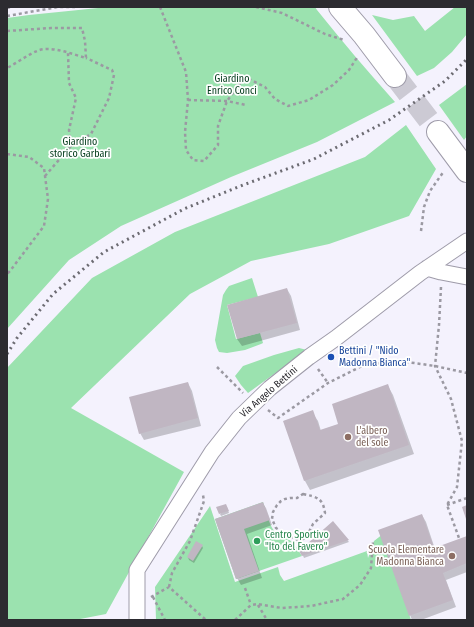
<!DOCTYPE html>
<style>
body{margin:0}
#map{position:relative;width:474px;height:627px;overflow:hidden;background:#f4f2fd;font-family:"Fira Sans Condensed",sans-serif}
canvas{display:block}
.frame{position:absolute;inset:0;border:8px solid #2c2b30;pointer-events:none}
</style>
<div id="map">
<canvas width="474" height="627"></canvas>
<div class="frame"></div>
</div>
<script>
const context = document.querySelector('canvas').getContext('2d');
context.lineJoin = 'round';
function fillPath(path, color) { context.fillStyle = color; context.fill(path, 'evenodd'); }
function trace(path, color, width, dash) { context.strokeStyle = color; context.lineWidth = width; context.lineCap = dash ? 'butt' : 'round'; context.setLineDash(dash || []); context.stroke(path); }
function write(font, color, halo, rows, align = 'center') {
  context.font = font + ' "Fira Sans Condensed",sans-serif'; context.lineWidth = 3.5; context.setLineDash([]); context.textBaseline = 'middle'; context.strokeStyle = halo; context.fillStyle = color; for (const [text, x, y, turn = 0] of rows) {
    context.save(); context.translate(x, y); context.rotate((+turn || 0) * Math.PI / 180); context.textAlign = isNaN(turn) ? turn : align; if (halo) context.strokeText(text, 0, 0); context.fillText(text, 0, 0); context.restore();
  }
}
fillPath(new Path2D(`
 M 108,7 L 315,7 L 317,10 C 342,41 368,72 395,102 L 317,142 L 231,177 L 121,226 L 69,260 L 7,329 L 7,18 L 29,15 Z
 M 455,7 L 467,7 L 467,34 L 452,52 L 434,68 L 417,76 L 372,15 L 393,20 L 414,16 L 425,31 Z
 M 467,84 L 467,136 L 464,140 L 439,105 Z
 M 406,125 L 436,169 L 409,216 L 329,244 L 251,261 L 190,294 L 71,408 L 184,472 L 106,614 L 75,620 L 7,620 L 7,368 L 92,278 L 175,232 L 365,157 Z
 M 252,278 L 258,297 L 227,305 L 236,339 L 260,333 L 263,343 L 261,344 L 245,350 L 227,353 L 219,352 L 217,348 L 215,340 L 223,295 L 226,290 L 229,286 Z
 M 299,348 L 307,350 L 248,393 L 241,385 L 235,376 L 243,366 L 274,355 Z
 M 263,502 C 266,511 269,525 275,532 C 278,536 284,536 288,539 C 295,543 298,550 302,556 L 236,579 L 215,519 Z
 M 210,506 L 235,582 L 278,567 L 280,575 L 284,581 L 367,551 L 368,558 L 374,541 L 383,534 L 411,620 L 156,620 L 155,587 Z`), '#9be2af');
fillPath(new Path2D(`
 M 287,289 L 291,296 L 300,330 L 242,346 L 237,339 Z
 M 188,383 L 192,391 L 201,426 L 144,440 L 140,433 Z
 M 388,386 L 393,395 L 414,454 L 310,490 L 305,481 L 284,421 L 312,412 L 318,421 L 321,431 L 340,424 Z
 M 263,504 L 266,508 L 272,525 L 247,534 L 262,578 L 241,585 L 237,578 L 217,519 Z
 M 227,507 L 229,513 L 221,516 L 220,514 Z
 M 422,515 L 426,522 L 435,549 L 467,537 L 467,572 L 446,580 L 456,607 L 421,620 L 412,620 L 410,615 Z
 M 333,523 L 349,542 L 304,558 L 301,551 Z
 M 202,546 L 203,548 L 194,563 L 189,560 L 188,557 Z`), '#0003');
fillPath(new Path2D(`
 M 287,288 L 297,323 L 237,339 L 227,305 Z
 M 188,382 L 198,418 L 139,434 L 129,397 Z
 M 388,384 L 409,445 L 304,481 L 283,421 L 313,410 L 320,430 L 338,424 L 332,404 Z
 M 263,502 L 270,520 L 244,529 L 259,571 L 236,579 L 215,519 Z
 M 226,504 L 229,511 L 219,514 L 216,507 Z
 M 467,505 L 467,522 L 462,507 Z
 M 422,514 L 434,548 L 467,536 L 467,563 L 443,573 L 453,600 L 409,616 L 378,530 Z
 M 333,521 L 349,540 L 302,556 L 299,551 Z
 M 196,541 L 203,545 L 193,561 L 187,557 Z`), '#c0b6c2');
trace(new Path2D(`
 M 395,76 L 438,132`), '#cccad4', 22, [22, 11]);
const minor = new Path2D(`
 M 427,268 L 441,272 L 467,277
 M 137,620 L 137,570 L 212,452 L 239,418 L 270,388 L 309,357 L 336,338 L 420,273 L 467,241`);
const primary = new Path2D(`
 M 340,7 L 364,35 L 395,76
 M 438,132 L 467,171`);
trace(minor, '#9e9ba9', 17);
trace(primary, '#9e9ba9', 24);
trace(new Path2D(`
 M 160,7 L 186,72 L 188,100 L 185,132 L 186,150 L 193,160 L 204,161 L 218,145 L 218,126 L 227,101 L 241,82 L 249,79 L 265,87 L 275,99 L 288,106 L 309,100 L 333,85 L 349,70 L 358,56
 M 256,7 L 282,13 L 325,34 L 344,40
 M 7,8 L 11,7
 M 7,16 L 58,7 L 75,7
 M 7,31 L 51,28 L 82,28 L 85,41 L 86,58 C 72,54 50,45 37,51 C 27,55 17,63 7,68
 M 188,100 L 227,101 L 246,105
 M 71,146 L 91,134 L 109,98 L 114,75 L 112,70 L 86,58
 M 7,154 L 29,157 L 44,168 L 48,199 L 44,226 L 10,271 L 7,274
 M 45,176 L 71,146 L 69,130 L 76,98 L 69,83 L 68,53
 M 421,231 L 424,207 L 430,191 L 444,171
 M 441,287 L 439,325 L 435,366 L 451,399 L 462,441 L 457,487 L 447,505 L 459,538
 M 217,367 L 243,393
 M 318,369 L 328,383
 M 268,410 L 278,418 L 328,383 L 364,365 L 400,361 L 435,366 L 467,373
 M 303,494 C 317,497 323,498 325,513 L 313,524 L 306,538 L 300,540 L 294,539 L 287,533 L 281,531 L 276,528 L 272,519 L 273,512 L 277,505 L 281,501 L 285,499 L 290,498 L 297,498 Z
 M 447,505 L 467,498
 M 169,587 L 172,573 L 190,541 L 204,501 L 203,495
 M 245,588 L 251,605
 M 151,597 L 169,587 L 206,620
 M 153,597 L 165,620
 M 258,605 L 267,620
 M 235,620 L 251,605 L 257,604 L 282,608 L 311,606 L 343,599 L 360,585 L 371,568 L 373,541`), '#9b99a2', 2.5, [3, 3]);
trace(minor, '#fff', 15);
trace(primary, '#fff', 22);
trace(new Path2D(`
 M 7,354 L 17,338 L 53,294 L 104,252 L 184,209 L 243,185 L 314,159 L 389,120 L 445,81 L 467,59`), '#6c6b72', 3, [2, 4]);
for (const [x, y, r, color] of [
 [331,357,4,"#1a4fb4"],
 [348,437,4,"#8d6e63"],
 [257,541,4,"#2e9e5b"],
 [452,556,4,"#8d6e63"]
]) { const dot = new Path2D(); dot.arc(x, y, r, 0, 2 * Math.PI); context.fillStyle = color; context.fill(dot); trace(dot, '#fff', 1.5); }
write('10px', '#003a19', '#fff', [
 ["Giardino",232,79],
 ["Enrico Conci",232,91],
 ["Giardino",80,142],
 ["storico Garbari",80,154]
]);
write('10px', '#164399', '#fff', [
 ["Bettini / \"Nido",339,351],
 ["Madonna Bianca\"",339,363]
], 'left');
write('10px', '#2c2b30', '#fff', [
 ["Via Angelo Bettini",269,392,-41]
]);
write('10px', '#785e54', '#fff', [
 ["L'albero",356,431],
 ["del sole",356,443],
 ["Scuola Elementare",444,550,"right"],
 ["Madonna Bianca",444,562,"right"]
], 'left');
write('10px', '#27864d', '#fff', [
 ["Centro Sportivo",265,535],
 ["\"Ito del Favero\"",265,547]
], 'left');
</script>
